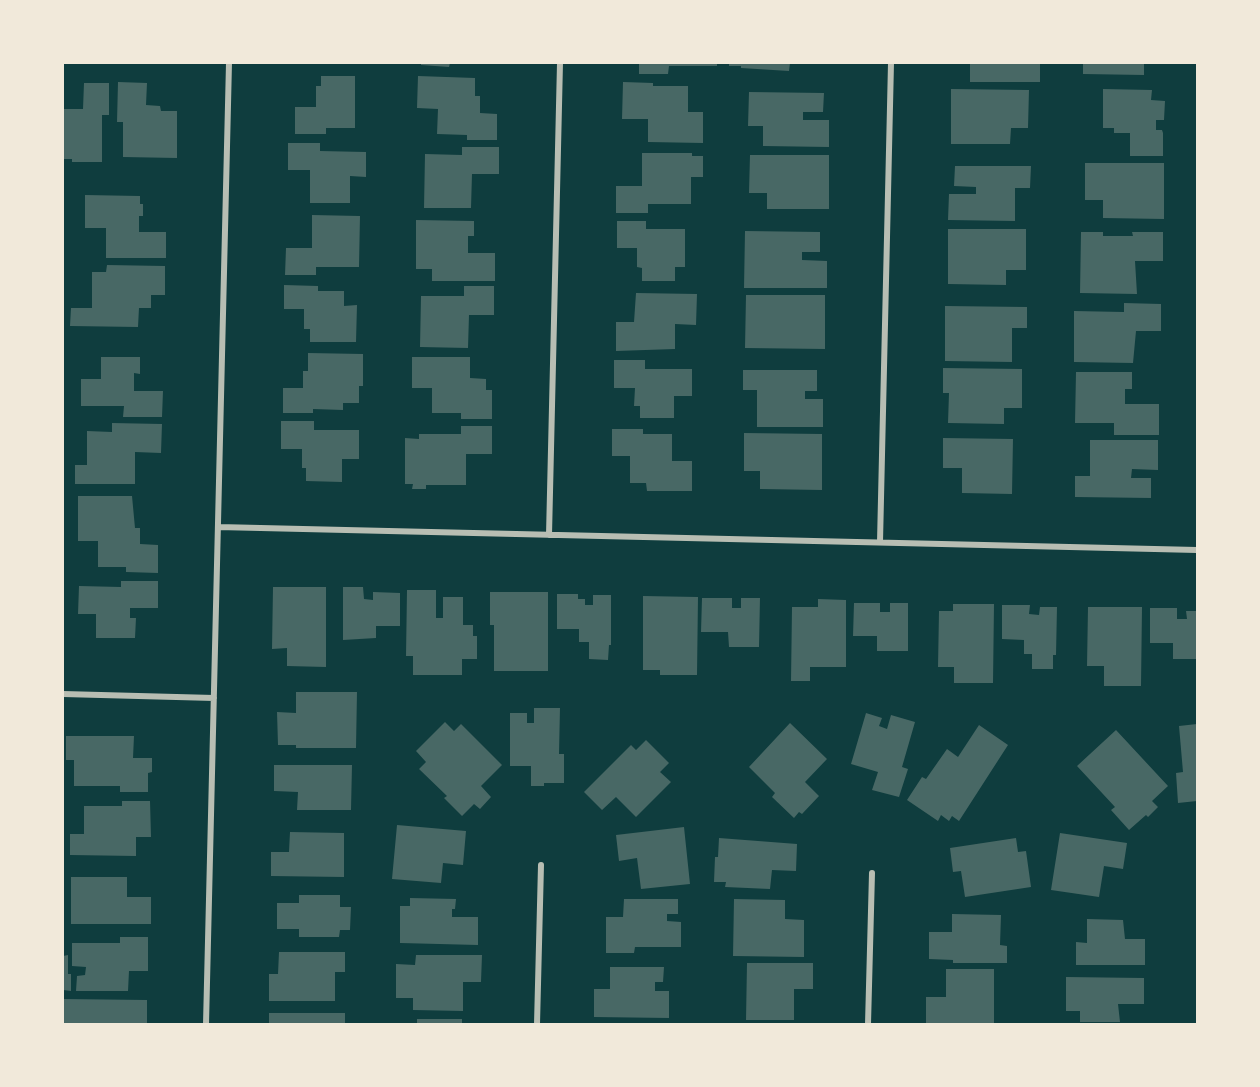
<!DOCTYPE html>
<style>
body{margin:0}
#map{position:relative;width:1260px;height:1087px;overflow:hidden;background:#0f3d3e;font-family:"Source Sans 3",sans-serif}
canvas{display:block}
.frame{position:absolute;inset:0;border:64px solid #f1e9da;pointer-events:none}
</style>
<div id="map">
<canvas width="1260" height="1087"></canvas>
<div class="frame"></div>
</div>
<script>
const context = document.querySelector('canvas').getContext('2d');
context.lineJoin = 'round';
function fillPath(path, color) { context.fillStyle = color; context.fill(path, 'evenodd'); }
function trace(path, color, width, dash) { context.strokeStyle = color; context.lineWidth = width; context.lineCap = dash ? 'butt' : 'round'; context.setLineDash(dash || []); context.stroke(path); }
fillPath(new Path2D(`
 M 421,63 L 450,63 L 449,67 L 421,65 Z
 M 639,63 L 717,63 L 717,66 L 669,66 L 668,74 L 639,74 Z
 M 729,63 L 790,63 L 789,71 L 741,68 L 741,66 L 729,66 Z
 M 970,63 L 1040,63 L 1040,82 L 970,82 Z
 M 1083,63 L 1144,63 L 1144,75 L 1083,74 Z
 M 321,76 L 355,76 L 355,128 L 326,128 L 326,134 L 295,134 L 295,107 L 316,107 L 316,86 L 321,86 Z
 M 418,76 L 475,78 L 475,96 L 480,96 L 480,113 L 497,114 L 497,140 L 467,140 L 467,135 L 437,134 L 438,109 L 417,108 Z
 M 118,82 L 147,83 L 146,105 L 160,106 L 161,111 L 177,111 L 177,158 L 123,157 L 123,122 L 117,122 Z
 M 623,82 L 653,83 L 653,86 L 688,86 L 688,112 L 703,112 L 703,143 L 648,142 L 648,119 L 622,119 Z
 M 84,83 L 109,83 L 109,115 L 102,115 L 102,162 L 72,162 L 72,159 L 63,159 L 63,109 L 83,109 Z
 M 951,89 L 1029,90 L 1028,128 L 1011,128 L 1010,144 L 951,144 Z
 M 1103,89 L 1152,90 L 1151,100 L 1165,101 L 1164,120 L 1156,120 L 1156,130 L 1162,130 L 1163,133 L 1163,156 L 1130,156 L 1130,133 L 1114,133 L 1114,128 L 1103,128 Z
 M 749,92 L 824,93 L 823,112 L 803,112 L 803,120 L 829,120 L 829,147 L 763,146 L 763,126 L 748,126 Z
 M 288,143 L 320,143 L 320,151 L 366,152 L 366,177 L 350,176 L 350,203 L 310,203 L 310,170 L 288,170 Z
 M 462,147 L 499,147 L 499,174 L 472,174 L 471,208 L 424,208 L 425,154 L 462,155 Z
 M 642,153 L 692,153 L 692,156 L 703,156 L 703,177 L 691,177 L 691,204 L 648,204 L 648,213 L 616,213 L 616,186 L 642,186 Z
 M 750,155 L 829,155 L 829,209 L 767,209 L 767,193 L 749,193 Z
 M 1085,163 L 1164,163 L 1164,219 L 1103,218 L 1103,200 L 1085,200 Z
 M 955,166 L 1031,166 L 1030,188 L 1015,188 L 1015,221 L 948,220 L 949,194 L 976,194 L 976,187 L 954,186 Z
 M 85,195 L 140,196 L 140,204 L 143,204 L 143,216 L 139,216 L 139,232 L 166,232 L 166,258 L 106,258 L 106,228 L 85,228 Z
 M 312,215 L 360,216 L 359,267 L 316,267 L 316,275 L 285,275 L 286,248 L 312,248 Z
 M 416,220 L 474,221 L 474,236 L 468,236 L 468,253 L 495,253 L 495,281 L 432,281 L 432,269 L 416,269 Z
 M 617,221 L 646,221 L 646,229 L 685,229 L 685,267 L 675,267 L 675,281 L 642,281 L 642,268 L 637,267 L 637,248 L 617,248 Z
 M 948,229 L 1026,229 L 1026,270 L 1006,270 L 1006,285 L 948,284 Z
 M 745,231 L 820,232 L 820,252 L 802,252 L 802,260 L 827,261 L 827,288 L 744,288 Z
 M 1081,232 L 1103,232 L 1103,236 L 1133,236 L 1132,232 L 1163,232 L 1163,261 L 1135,261 L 1137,294 L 1080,293 Z
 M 107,265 L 165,266 L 165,295 L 151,295 L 151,308 L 139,308 L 138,327 L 70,326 L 71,308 L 92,308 L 92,272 L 106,272 Z
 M 284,285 L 318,286 L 318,291 L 344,291 L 344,306 L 357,305 L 356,342 L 310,342 L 310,329 L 304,329 L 304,309 L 284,309 Z
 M 464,286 L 494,286 L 494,315 L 469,315 L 468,348 L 420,347 L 421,296 L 464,296 Z
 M 636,293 L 697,294 L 696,325 L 675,324 L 675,349 L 616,351 L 616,322 L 634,322 Z
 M 746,295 L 825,295 L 825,349 L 745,348 Z
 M 1124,303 L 1161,304 L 1161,331 L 1136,331 L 1133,363 L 1074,362 L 1074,311 L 1124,312 Z
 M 945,306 L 1027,307 L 1027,328 L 1012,328 L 1012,362 L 945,361 Z
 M 308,353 L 363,354 L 363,386 L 359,386 L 359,403 L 343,403 L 343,410 L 313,409 L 313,413 L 283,413 L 283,388 L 303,388 L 303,371 L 308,371 Z
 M 101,357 L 140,357 L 140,374 L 134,373 L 134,391 L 163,391 L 162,417 L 123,417 L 124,406 L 81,406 L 81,379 L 101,379 Z
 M 412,357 L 470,357 L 470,378 L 486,379 L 486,390 L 492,390 L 492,419 L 461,419 L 461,413 L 432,413 L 432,388 L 412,388 Z
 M 614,360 L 645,360 L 645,369 L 692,369 L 692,396 L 674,396 L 674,418 L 640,418 L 640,406 L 634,406 L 635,388 L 614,388 Z
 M 943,368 L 1022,369 L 1022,408 L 1004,408 L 1004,424 L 948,423 L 949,393 L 943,393 Z
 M 743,370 L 817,370 L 817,391 L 805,391 L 805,399 L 823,399 L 823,427 L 757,427 L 757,390 L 743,390 Z
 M 1076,372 L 1132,372 L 1132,389 L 1125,389 L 1125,404 L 1159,404 L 1159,435 L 1114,435 L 1114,423 L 1075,423 Z
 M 281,421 L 314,421 L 314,430 L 359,430 L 359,459 L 342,459 L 342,482 L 306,481 L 306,468 L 302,468 L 302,449 L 281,449 Z
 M 112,423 L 162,424 L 161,453 L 135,452 L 135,484 L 75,484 L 75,465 L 87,465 L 87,431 L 112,432 Z
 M 461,426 L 492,426 L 492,454 L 466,454 L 466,485 L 426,485 L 426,489 L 412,489 L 413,484 L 405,484 L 405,438 L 419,439 L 419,434 L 461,434 Z
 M 612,429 L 643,429 L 643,434 L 672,434 L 672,461 L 692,461 L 692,491 L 647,491 L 646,483 L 630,483 L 630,456 L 612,456 Z
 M 744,433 L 822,434 L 822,490 L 760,489 L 760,471 L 744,471 Z
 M 943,438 L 1013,439 L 1012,494 L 962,493 L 962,468 L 943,468 Z
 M 1090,440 L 1158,440 L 1158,470 L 1132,469 L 1131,478 L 1151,478 L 1151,498 L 1075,497 L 1075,476 L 1090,476 Z
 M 78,496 L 132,496 L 135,528 L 140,528 L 140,544 L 158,545 L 158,573 L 126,572 L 126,567 L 98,567 L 98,541 L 78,541 Z
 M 121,581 L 158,581 L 158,608 L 130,608 L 130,618 L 136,618 L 135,638 L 96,638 L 96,614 L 78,614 L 79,586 L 121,587 Z
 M 273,587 L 326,587 L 326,667 L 287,666 L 287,648 L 272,649 Z
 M 343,587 L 363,587 L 364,599 L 373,600 L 373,592 L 400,593 L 400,626 L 376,626 L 376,638 L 343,640 Z
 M 407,590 L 436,590 L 436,618 L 443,618 L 443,597 L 463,597 L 463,625 L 473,625 L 473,636 L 477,636 L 477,659 L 462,659 L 462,675 L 413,675 L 413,656 L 406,656 Z
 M 490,592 L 548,592 L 548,671 L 494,671 L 494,625 L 490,625 Z
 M 557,594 L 578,594 L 578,599 L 585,599 L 585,605 L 593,605 L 593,595 L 611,595 L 611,645 L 609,645 L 608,660 L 589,659 L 589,642 L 579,642 L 579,629 L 557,629 Z
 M 643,596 L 698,597 L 697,675 L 660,675 L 660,670 L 643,670 Z
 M 702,598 L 732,598 L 732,608 L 741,608 L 741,598 L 760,598 L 759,647 L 729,647 L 728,632 L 701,632 Z
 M 818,599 L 846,600 L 846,667 L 810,667 L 810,681 L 791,681 L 792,607 L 818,607 Z
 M 854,603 L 880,603 L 880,612 L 890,612 L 890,603 L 908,603 L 908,651 L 877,651 L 877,636 L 853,636 Z
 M 953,604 L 994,604 L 993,683 L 954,683 L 954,667 L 938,667 L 939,611 L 953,611 Z
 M 1002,605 L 1030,605 L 1029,614 L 1039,615 L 1040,607 L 1057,607 L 1056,655 L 1053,655 L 1053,669 L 1032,669 L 1032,654 L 1024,654 L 1024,640 L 1002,639 Z
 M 1088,607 L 1142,607 L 1141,686 L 1104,686 L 1104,666 L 1087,666 Z
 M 1150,608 L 1177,608 L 1177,619 L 1187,619 L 1186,611 L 1197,611 L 1197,659 L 1173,659 L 1173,643 L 1150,643 Z
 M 296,692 L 357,692 L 356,748 L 296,748 L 296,745 L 278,745 L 277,712 L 296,713 Z
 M 534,708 L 560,708 L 559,754 L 564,754 L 564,783 L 544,783 L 544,786 L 531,786 L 531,766 L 510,766 L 510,713 L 527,713 L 527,723 L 534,723 Z
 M 866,713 L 882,718 L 879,726 L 887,729 L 891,715 L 915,722 L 902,767 L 908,769 L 899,797 L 872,790 L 878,772 L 851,764 Z
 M 445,722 L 454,731 L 461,724 L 502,765 L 481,786 L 491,797 L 480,809 L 474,804 L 462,816 L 444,798 L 447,796 L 419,769 L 426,762 L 416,751 Z
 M 790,723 L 827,759 L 805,782 L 819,796 L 802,814 L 799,812 L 794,818 L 772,797 L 775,793 L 749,767 Z
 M 1197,724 L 1197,801 L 1178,803 L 1176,773 L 1183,772 L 1179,726 Z
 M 979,725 L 1008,745 L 959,821 L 952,816 L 949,821 L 941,815 L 938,821 L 907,800 L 922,777 L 926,779 L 947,749 L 958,757 Z
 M 1116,730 L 1168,786 L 1152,801 L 1158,807 L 1148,817 L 1146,815 L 1129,830 L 1111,810 L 1115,807 L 1077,766 Z
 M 66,736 L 134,736 L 133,758 L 152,758 L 152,772 L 148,773 L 148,792 L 120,792 L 120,786 L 74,786 L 74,760 L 66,760 Z
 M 646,740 L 669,763 L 660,772 L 671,782 L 636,817 L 616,797 L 602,810 L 584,792 L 631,745 L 636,750 Z
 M 274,765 L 352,765 L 351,810 L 297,810 L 298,792 L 274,791 Z
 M 122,801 L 150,801 L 151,837 L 136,837 L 136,856 L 70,855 L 70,834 L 84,834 L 84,806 L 122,806 Z
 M 397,825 L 466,831 L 463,865 L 443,863 L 441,883 L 392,879 Z
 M 684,827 L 690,884 L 641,889 L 637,858 L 619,861 L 616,835 Z
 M 290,832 L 344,833 L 344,877 L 271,876 L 271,852 L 289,852 Z
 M 1060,833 L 1127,843 L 1123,869 L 1104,866 L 1099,897 L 1051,890 Z
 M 719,838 L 797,844 L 796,871 L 772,870 L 770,889 L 725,887 L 726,882 L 714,882 L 715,857 L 718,857 Z
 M 1016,838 L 1018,852 L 1026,851 L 1031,887 L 965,897 L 961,871 L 953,872 L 950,848 Z
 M 71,877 L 127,877 L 127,897 L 151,897 L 151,924 L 71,924 Z
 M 299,895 L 340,895 L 340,907 L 351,907 L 350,930 L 340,930 L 339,937 L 299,937 L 299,929 L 277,929 L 277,903 L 299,903 Z
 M 410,898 L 456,899 L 455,909 L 452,909 L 452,917 L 478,917 L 478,945 L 400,943 L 400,906 L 410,906 Z
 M 624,899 L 678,899 L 678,914 L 667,914 L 667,921 L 681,922 L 681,947 L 635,947 L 634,953 L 606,953 L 606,917 L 623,917 Z
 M 734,899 L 785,900 L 785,919 L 804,920 L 804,957 L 733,956 Z
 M 952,914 L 1001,915 L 1000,945 L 1007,946 L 1007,963 L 953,963 L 953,960 L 929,959 L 929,932 L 952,932 Z
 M 1087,919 L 1123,920 L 1125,939 L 1145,939 L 1145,965 L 1076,965 L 1076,942 L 1087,943 Z
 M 120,937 L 148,937 L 148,971 L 129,971 L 128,991 L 76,991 L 77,976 L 85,975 L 86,967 L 72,966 L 72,943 L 120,943 Z
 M 279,952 L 345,952 L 345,972 L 335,972 L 335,1001 L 269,1001 L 269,974 L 278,974 Z
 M 68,955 L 68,974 L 71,974 L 71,991 L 63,990 L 63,956 Z
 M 416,955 L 482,955 L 481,982 L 463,982 L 463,1011 L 413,1010 L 413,998 L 396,998 L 396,964 L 415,965 Z
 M 747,963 L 813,963 L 813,989 L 794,989 L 794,1020 L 746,1020 Z
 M 610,967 L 664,967 L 663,982 L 655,982 L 655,991 L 669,991 L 669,1018 L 594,1017 L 594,989 L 610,989 Z
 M 946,969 L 994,969 L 994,1024 L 926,1023 L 926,997 L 946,997 Z
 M 1066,977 L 1144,978 L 1144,1004 L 1118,1004 L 1120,1022 L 1080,1022 L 1080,1011 L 1066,1011 Z
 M 63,999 L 147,1000 L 147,1024 L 63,1024 Z
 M 269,1013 L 345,1013 L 345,1024 L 269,1024 Z
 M 417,1019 L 462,1019 L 462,1024 L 417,1024 Z`), '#486865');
trace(new Path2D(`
 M 218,527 L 1197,550
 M 549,535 L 560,63
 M 880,542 L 891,63
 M 63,694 L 214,698
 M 206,1024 L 229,63
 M 537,1024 L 541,865
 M 868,1024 L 872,873`), '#b8beb3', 6);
</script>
